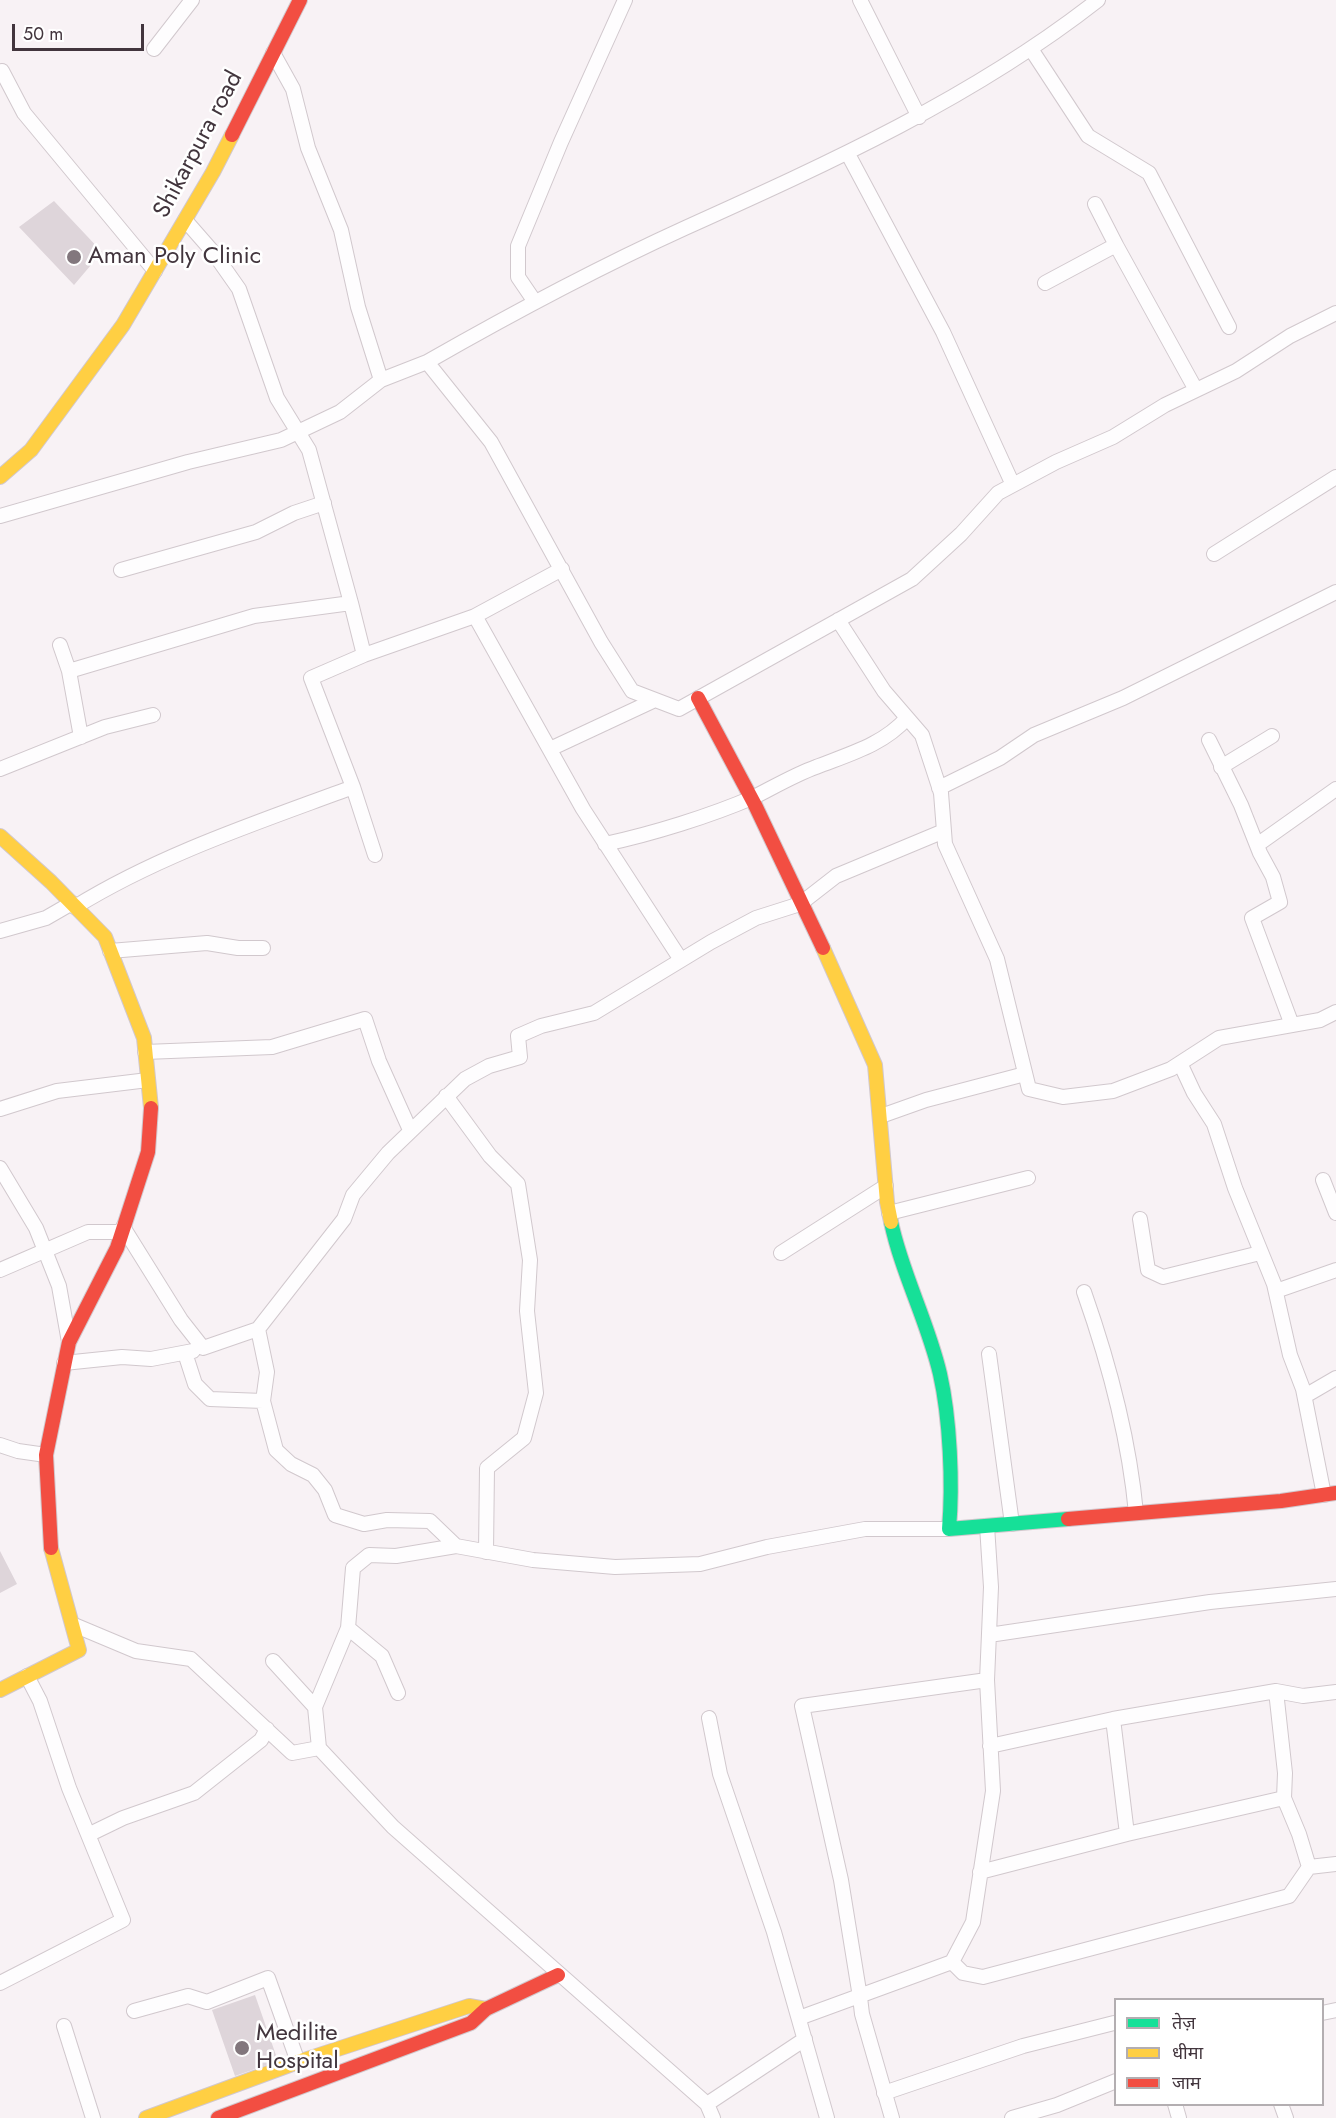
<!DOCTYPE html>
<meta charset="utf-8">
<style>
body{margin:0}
#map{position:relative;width:1336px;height:2118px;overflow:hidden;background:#f8f2f5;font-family:Jost,"Noto Sans Devanagari",sans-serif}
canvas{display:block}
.legend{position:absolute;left:1114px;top:1998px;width:210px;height:108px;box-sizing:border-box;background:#fff;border:2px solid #b3aeb1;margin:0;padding:8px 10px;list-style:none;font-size:18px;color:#42353d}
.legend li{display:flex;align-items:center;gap:12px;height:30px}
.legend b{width:30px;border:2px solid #b3aeb1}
.scale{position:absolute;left:12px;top:24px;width:132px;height:27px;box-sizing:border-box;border:3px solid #42353d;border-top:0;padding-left:8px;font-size:18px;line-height:21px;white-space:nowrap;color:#42353d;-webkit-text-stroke:4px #fff;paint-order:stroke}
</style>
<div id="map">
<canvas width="1336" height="2118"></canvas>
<ul class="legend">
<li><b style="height:8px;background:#16e098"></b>तेज़</li>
<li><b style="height:8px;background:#ffcf43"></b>धीमा</li>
<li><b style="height:8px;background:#f24e42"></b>जाम</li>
</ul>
<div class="scale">50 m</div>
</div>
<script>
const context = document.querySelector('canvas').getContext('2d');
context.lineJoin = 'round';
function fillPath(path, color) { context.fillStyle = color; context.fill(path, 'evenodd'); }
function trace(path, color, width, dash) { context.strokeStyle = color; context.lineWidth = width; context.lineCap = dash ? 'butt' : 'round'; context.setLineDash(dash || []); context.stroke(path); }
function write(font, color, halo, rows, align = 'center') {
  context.font = font + ' Jost,sans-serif'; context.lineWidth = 5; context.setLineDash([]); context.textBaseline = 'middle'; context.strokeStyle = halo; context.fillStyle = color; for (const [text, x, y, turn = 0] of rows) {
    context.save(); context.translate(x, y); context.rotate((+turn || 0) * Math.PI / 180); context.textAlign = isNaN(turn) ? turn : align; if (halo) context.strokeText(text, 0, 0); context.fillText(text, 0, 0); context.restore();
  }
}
fillPath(new Path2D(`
 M 54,201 L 102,252 L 74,285 L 19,227 Z
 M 0,1551 L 17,1584 L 0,1593 Z
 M 255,1995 L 278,2061 L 235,2076 L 212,2010 Z`), '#ded5da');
const street = new Path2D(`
 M 860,0 L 919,117
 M 154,49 L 192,0
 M 1031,49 L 1088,136 L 1149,173 L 1229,327
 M 2,71 L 24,113 L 155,271
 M 848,154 L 943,332 L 1013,485
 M 1095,204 L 1116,245
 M 185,220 L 213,252 L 239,289 L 277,398 L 309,450 L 351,603
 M 1045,283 L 1116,245 L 1196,390
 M 535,302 L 518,277 L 518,246 L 561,142 L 625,0
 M 427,362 C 511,314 597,268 685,228 C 829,163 973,98 1098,0
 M 381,380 L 427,362 L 491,442 L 601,642 L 632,691 L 679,709 L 912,579 L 961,534 L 998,493 L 1056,462 L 1113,437 L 1165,405 L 1236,371 L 1290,336 L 1336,313
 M 0,516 L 188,462 L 281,440 L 340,412 L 381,380 L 358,307 L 341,230 L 308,148 L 293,89 L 273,53
 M 1214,554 L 1336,477
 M 562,569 L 475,616 L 583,809 L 681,960
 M 121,570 L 256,532 L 294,513 L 324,503
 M 838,620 L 884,691 L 922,735 L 941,793 L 945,844 L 997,959 L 1029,1089 L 1063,1097 L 1113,1091 L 1171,1069 L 1219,1038 L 1320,1020 L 1336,1012
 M 60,645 L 69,671 L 81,737
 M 69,671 L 254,616 L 351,603 L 364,655
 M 1209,740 L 1241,805 L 1260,853 L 1273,877 L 1280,902 L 1252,918 L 1292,1025
 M 550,749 L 655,700
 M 1221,767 L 1272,736
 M 0,769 L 105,727 L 153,715
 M 939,788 L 1000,758 L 1034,735 L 1123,698 L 1336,592
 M 605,844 C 652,834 710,816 754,797 C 774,787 794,775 816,767 C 849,754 883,745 907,718
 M 1257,845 L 1336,789
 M 375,855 L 353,787 L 311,678 L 364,655 L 475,616
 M 75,907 C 161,854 259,822 353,787
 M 0,931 L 46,918 L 72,903
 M 110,951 L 207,943 L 238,948 L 263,948
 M 145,1052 L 272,1047 L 365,1019 L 379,1061 L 410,1130
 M 1180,1063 L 1194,1093 L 1214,1124 L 1235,1188 L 1274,1284 L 1290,1355 L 1303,1389 L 1324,1495
 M 446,1096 L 490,1156 L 518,1184 L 530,1260 L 527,1311 L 536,1393 L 524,1438 L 487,1468 L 486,1552
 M 0,1109 L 57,1091 L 148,1080
 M 881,1116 L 926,1100 L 1025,1074
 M 0,1168 L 36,1228 L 59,1286 L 69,1342
 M 1323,1180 L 1336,1213
 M 889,1213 L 1028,1178
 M 1140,1219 L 1148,1270 L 1163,1277 L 1260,1253
 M 123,1227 L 181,1320 L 203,1348 L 258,1329 L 344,1219 L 353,1195 L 388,1153 L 465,1079 L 489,1066 L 520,1057 L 518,1036 L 541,1026 L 594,1013 L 711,942 L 756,918 L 800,904 L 836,876 L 944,831
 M 781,1253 L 886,1186
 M 0,1270 L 88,1232 L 122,1232
 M 1276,1291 L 1336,1270
 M 1084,1292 C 1109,1363 1129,1438 1136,1513
 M 258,1329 L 267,1372 L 263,1401
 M 185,1353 L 195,1384 L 210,1399 L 263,1401 L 276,1450 L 291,1464 L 313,1475 L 325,1490 L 335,1515 L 364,1524 L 387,1520 L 430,1521 L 456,1546
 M 989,1354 L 1012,1524
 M 64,1363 L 122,1357 L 151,1359 L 193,1351
 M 1305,1396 L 1336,1378
 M 0,1445 L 18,1451 L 46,1455
 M 74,1625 L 136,1651 L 191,1659 L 292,1753 L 319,1748 L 393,1827 L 707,2104 L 713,2118
 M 348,1628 L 382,1656 L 398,1693
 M 989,1635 L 1210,1602 L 1336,1589
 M 273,1661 L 315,1707 L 319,1748
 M 987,1680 L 991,1587 L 987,1526
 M 1276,1691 L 1285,1773 L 1284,1798 L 1299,1834 L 1309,1867 L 1336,1864
 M 315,1707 L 348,1628 L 353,1568 L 369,1555 L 396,1556 L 456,1546 L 533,1560 L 615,1567 L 700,1564 L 767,1547 L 865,1529 L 949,1529
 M 709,1718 L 720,1774 L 774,1932 L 827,2118
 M 1113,1719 L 1127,1834
 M 990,1746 L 1113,1719 L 1276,1691 L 1303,1696 L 1336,1692
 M 90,1834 L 123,1818 L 194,1793 L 261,1740 L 267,1729
 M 980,1872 L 1127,1834 L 1284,1798
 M 952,1962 L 963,1973 L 983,1977 L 1289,1896 L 1309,1867
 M 0,1983 L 123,1920 L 69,1788 L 40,1701 L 27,1676
 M 134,2011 L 188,1996 L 207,2002 L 268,1978 L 298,2062
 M 1322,2013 L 1336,2010
 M 799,2018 L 952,1962 L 973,1922 L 993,1791 L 987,1680 L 802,1706 L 841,1880 L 860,1997 L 862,2014 L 892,2118
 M 64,2026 L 93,2118
 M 884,2093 L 1023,2046 L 1114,2023
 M 707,2104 L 805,2039
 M 1175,2104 L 1179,2118
 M 1281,2104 L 1286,2118
 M 1012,2118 L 1057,2105 L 1116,2081`);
const fast = new Path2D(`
 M 891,1222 C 902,1274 928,1322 940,1374 C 950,1418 953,1484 949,1529 L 1068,1519`);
const slow = new Path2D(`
 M 0,477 L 31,450 L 123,325 L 213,172 L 232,135
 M 0,836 L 51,882 L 105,937 L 144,1038 L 151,1108
 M 823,948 L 875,1065 L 887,1202 L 891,1222
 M 0,1690 L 79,1650 L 51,1548
 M 146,2118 L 298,2062 L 469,2006 L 486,2009`);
const jam = new Path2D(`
 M 232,135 L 300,0
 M 698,698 L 755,805 L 823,948
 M 1068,1519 L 1281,1501 L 1336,1493
 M 51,1548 L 46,1455 L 69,1342 L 117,1248 L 148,1152 L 151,1108
 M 218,2118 L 471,2023 L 486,2009 L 558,1975`);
trace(street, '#d1c8cd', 16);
trace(fast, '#d1c8cd', 16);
trace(slow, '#d1c8cd', 16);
trace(jam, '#d1c8cd', 16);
trace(street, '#fefdfe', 14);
trace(fast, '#16e098', 14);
trace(slow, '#ffcf43', 14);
trace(jam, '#f24e42', 14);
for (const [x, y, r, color] of [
 [74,257,8,"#82777d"],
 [242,2048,8,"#82777d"]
]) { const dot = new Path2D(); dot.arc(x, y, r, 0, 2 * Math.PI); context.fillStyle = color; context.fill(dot); trace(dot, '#fff', 2); }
write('24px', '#42353d', '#fff', [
 ["Shikarpura road",199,145,-62]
]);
write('24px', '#42353d', '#fff', [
 ["Aman Poly Clinic",88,257],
 ["Medilite",256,2034],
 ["Hospital",256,2062]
], 'left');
</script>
